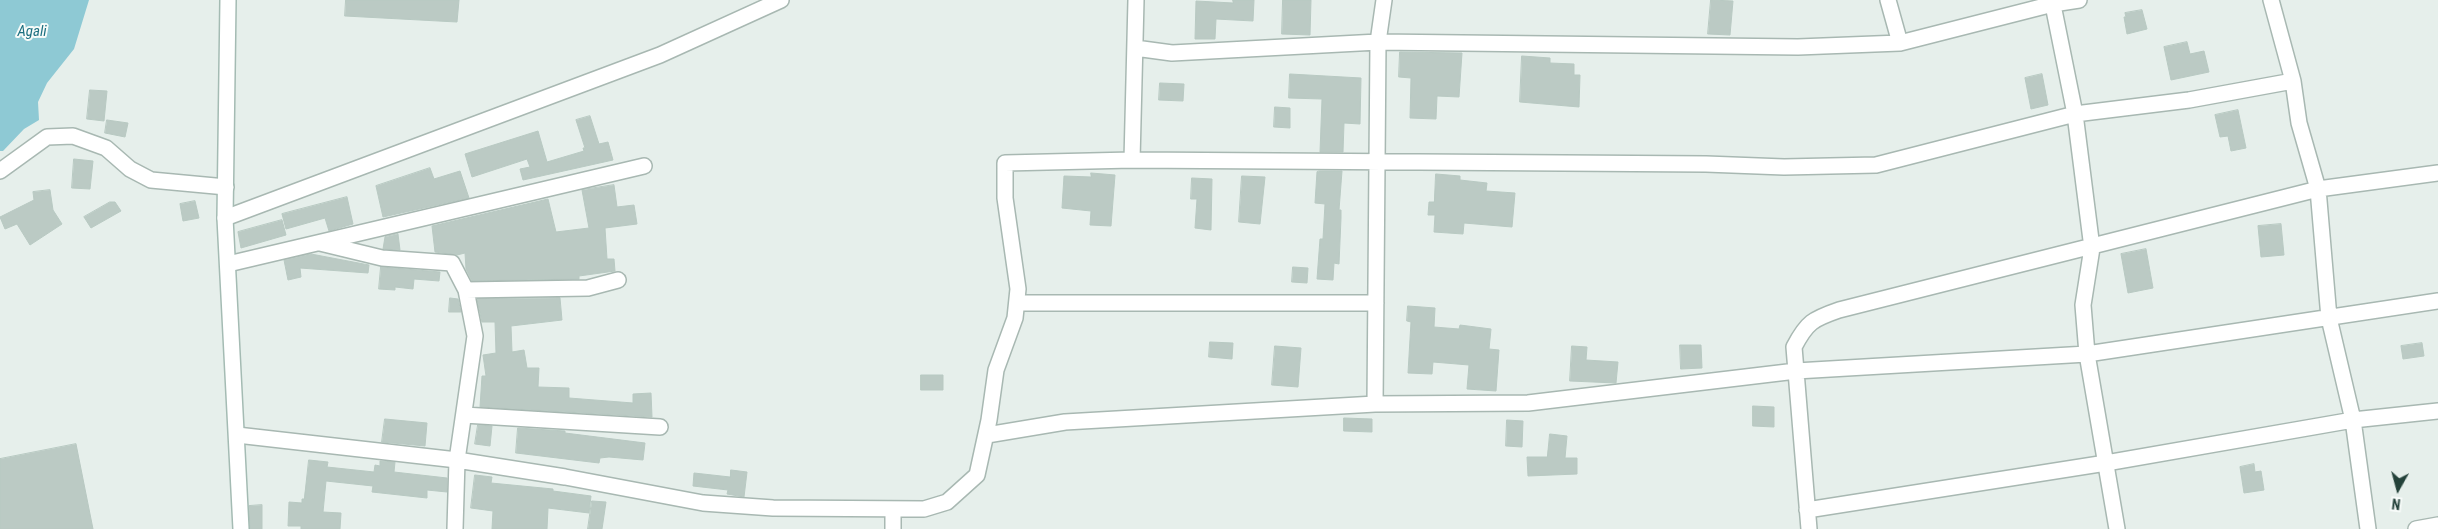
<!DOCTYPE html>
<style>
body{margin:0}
#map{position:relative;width:2438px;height:529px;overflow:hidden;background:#e6efeb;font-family:"Roboto Condensed",sans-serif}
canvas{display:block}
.north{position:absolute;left:2373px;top:464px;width:50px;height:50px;-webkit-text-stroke:4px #f7fbf9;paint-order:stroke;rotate:187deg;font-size:14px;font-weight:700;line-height:20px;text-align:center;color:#24423a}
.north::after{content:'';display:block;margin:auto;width:18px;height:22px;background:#24423a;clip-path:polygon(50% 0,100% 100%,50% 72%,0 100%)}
</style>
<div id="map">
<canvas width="2438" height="529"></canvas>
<div class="north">N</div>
</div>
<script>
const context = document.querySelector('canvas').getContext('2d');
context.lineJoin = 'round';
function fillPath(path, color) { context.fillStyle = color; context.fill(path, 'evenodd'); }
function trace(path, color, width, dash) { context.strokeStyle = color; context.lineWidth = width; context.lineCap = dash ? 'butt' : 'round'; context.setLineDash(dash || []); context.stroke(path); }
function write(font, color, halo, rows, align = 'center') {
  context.font = font + ' "Roboto Condensed",sans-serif'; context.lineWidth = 4; context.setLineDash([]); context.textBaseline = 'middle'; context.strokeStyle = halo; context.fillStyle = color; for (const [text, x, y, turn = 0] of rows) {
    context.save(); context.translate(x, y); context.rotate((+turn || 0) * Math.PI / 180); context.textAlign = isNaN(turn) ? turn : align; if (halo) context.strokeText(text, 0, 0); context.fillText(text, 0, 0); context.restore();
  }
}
fillPath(new Path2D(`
 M 0,0 L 89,0 L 74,49 L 47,83 L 38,102 L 39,120 L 24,129 L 3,151 L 0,151 Z`), '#8ec9d4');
const building = new Path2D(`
 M 346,0 L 459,0 L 457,22 L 345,16 Z
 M 1233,0 L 1254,0 L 1253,21 L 1216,19 L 1215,39 L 1195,39 L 1196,1 L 1233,3 Z
 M 1283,0 L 1311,0 L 1310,35 L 1282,34 Z
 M 1711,0 L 1733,1 L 1730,35 L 1708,34 Z
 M 2142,10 L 2147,29 L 2127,34 L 2124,17 L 2126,17 L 2125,13 Z
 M 2187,42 L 2190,54 L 2204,51 L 2209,72 L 2171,80 L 2164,47 Z
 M 1400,52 L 1462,53 L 1459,97 L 1437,96 L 1436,119 L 1410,118 L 1411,78 L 1399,77 Z
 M 1522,56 L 1550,58 L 1550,63 L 1574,64 L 1574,75 L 1580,75 L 1579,107 L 1520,102 Z
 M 1290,74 L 1361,78 L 1360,124 L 1344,123 L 1343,152 L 1320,152 L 1322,99 L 1289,98 Z
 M 2042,74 L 2048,105 L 2031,109 L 2025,78 Z
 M 1160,83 L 1184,84 L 1183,101 L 1159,100 Z
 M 90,90 L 107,91 L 104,121 L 87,119 Z
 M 1275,107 L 1290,108 L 1290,128 L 1274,127 Z
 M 2238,110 L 2246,148 L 2231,151 L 2228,136 L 2220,137 L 2215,115 Z
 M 590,116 L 599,144 L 608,142 L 613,160 L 523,180 L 520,169 L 530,167 L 527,159 L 472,177 L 465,154 L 538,131 L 547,162 L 584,151 L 583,148 L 585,148 L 576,120 Z
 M 107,120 L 128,123 L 125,137 L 105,133 Z
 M 74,159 L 93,161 L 90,189 L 72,188 Z
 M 430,168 L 434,179 L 460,171 L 469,198 L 383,217 L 376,186 Z
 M 1319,171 L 1342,171 L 1339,210 L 1341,210 L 1341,218 L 1339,264 L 1334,263 L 1333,280 L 1317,279 L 1320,239 L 1323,239 L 1325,204 L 1315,203 L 1317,172 Z
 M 1091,173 L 1115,175 L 1111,226 L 1090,225 L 1091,211 L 1062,208 L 1064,176 L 1091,177 Z
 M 1436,174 L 1460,176 L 1460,180 L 1487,183 L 1486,191 L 1515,193 L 1512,227 L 1464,223 L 1463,234 L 1434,232 L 1435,215 L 1428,215 L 1429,202 L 1434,202 Z
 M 1242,176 L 1265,177 L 1260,224 L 1239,222 Z
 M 1192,178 L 1212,179 L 1211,230 L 1195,228 L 1197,199 L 1191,199 Z
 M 614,185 L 617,207 L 634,205 L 637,224 L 605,228 L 607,259 L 614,259 L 615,271 L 579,276 L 579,279 L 472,281 L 466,269 L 465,253 L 457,255 L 435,252 L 432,226 L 548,199 L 556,232 L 589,228 L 582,190 Z
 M 50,190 L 53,210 L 62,224 L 30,245 L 17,224 L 5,229 L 0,217 L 34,200 L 33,192 Z
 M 347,197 L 353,224 L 329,231 L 325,218 L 286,229 L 282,214 Z
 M 195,201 L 199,218 L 183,221 L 180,204 Z
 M 110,202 L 115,202 L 121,211 L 91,228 L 84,217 Z
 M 282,220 L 286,235 L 241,248 L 238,232 Z
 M 2281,224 L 2284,255 L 2261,257 L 2258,226 Z
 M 398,234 L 400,250 L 383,249 L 385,237 Z
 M 2146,249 L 2153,288 L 2128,293 L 2121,254 Z
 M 311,254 L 369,265 L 368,273 L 300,268 L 301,277 L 288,280 L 284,260 Z
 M 381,267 L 440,272 L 439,281 L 414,279 L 413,289 L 395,287 L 395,290 L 379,289 Z
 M 1293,267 L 1308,268 L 1307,283 L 1292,282 Z
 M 450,298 L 458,299 L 461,312 L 449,312 Z
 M 560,298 L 562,320 L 511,326 L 512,352 L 524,350 L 527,368 L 539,368 L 538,387 L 569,388 L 569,398 L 633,403 L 633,394 L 651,393 L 652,417 L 480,407 L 482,376 L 486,376 L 483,355 L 496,353 L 495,322 L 482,322 L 477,299 Z
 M 1408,306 L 1435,308 L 1434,327 L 1459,329 L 1460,325 L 1491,329 L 1489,349 L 1499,350 L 1496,391 L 1467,389 L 1469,365 L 1433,362 L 1432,374 L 1408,373 L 1411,322 L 1407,321 Z
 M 1210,342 L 1233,343 L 1232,359 L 1209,357 Z
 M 2422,343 L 2424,356 L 2403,359 L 2401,346 Z
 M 1680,345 L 1701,345 L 1702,368 L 1681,369 Z
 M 1275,346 L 1301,348 L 1298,387 L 1272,385 Z
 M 1572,346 L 1587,347 L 1586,360 L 1618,362 L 1616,383 L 1570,381 Z
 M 921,375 L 943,375 L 943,390 L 921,390 Z
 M 1753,406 L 1774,407 L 1774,427 L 1753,426 Z
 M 1344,418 L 1372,419 L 1372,432 L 1344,431 Z
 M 385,419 L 427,423 L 425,446 L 382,442 Z
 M 1507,420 L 1523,421 L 1522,447 L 1506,446 Z
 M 478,425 L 492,426 L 490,446 L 475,444 Z
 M 518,428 L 565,431 L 565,433 L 645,443 L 643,460 L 609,457 L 600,458 L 599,463 L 516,453 Z
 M 1550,434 L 1567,436 L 1565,458 L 1577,458 L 1577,474 L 1528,476 L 1527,457 L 1547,457 Z
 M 76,444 L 93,529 L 0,529 L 0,459 Z
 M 309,460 L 328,462 L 327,467 L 374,472 L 375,465 L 380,466 L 380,461 L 395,462 L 394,472 L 447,478 L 447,492 L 427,490 L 427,498 L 372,492 L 373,486 L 326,481 L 323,512 L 341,513 L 340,529 L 301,529 L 301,526 L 288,526 L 289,502 L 302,503 L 302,499 L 304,499 Z
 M 2254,464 L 2255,472 L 2261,471 L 2264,490 L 2244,493 L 2240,467 Z
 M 731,470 L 747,472 L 744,497 L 727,494 L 728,490 L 693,486 L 694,473 L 730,477 Z
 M 475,475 L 492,477 L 491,483 L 553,489 L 553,491 L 591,496 L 589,513 L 548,508 L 547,529 L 492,529 L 493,511 L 471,508 Z
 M 592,501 L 606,502 L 602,529 L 588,529 Z
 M 262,505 L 262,529 L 250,529 L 249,506 Z`);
fillPath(building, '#bbcac4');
trace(building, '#b8c9c2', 1);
const street = new Path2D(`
 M 1888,0 L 1900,43
 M 2052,0 L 2075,114 L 2092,248 L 2083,305 L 2087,354 L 2117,529
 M 2271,0 L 2293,81 L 2299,123 L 2318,189 L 2329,318 L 2353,420 L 2368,529
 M 1135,48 L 1172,53 L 1378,42 L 1798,47 L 1900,43 L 2053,4 L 2079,0
 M 1132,160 L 1136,0
 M 0,171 L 47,137 L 73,136 L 106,148 L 130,169 L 151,180 L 226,187
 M 225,218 L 660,55 L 781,0
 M 320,243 L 382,258 L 452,263 L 466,290 L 588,288 L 618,280
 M 228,264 L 644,166
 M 1017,303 L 1376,303
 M 1375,404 L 1378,42 L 1384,0
 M 464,415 L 660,427
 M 237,435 L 457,460 L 565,477 L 703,503 L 773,508 L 924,509 L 947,502 L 977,475 L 989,420 L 996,370 L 1015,318 L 1018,289 L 1005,198 L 1005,163 L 1132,160 L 1706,164 L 1784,167 L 1876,165 L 2075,114 L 2189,100 L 2293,81
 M 987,435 L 1065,422 L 1375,404 L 1528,403 L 1796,371 L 2087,354 L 2438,301
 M 893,509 L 893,529
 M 1807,510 L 2106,463 L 2353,420 L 2438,411
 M 455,529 L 457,460 L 475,336 L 466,290
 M 1809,529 L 1794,347 C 1807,322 1813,319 1839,310 L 2318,189 L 2438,173
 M 2416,529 L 2438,525`);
const secondary = new Path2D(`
 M 228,0 L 225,218 L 241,529`);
trace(street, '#a8b8b2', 18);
trace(secondary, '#a4bbb3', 18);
trace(street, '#fff', 15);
trace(secondary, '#fff', 15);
write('italic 15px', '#1c6f80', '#f7fbf9', [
 ["Agali",32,32]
]);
</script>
